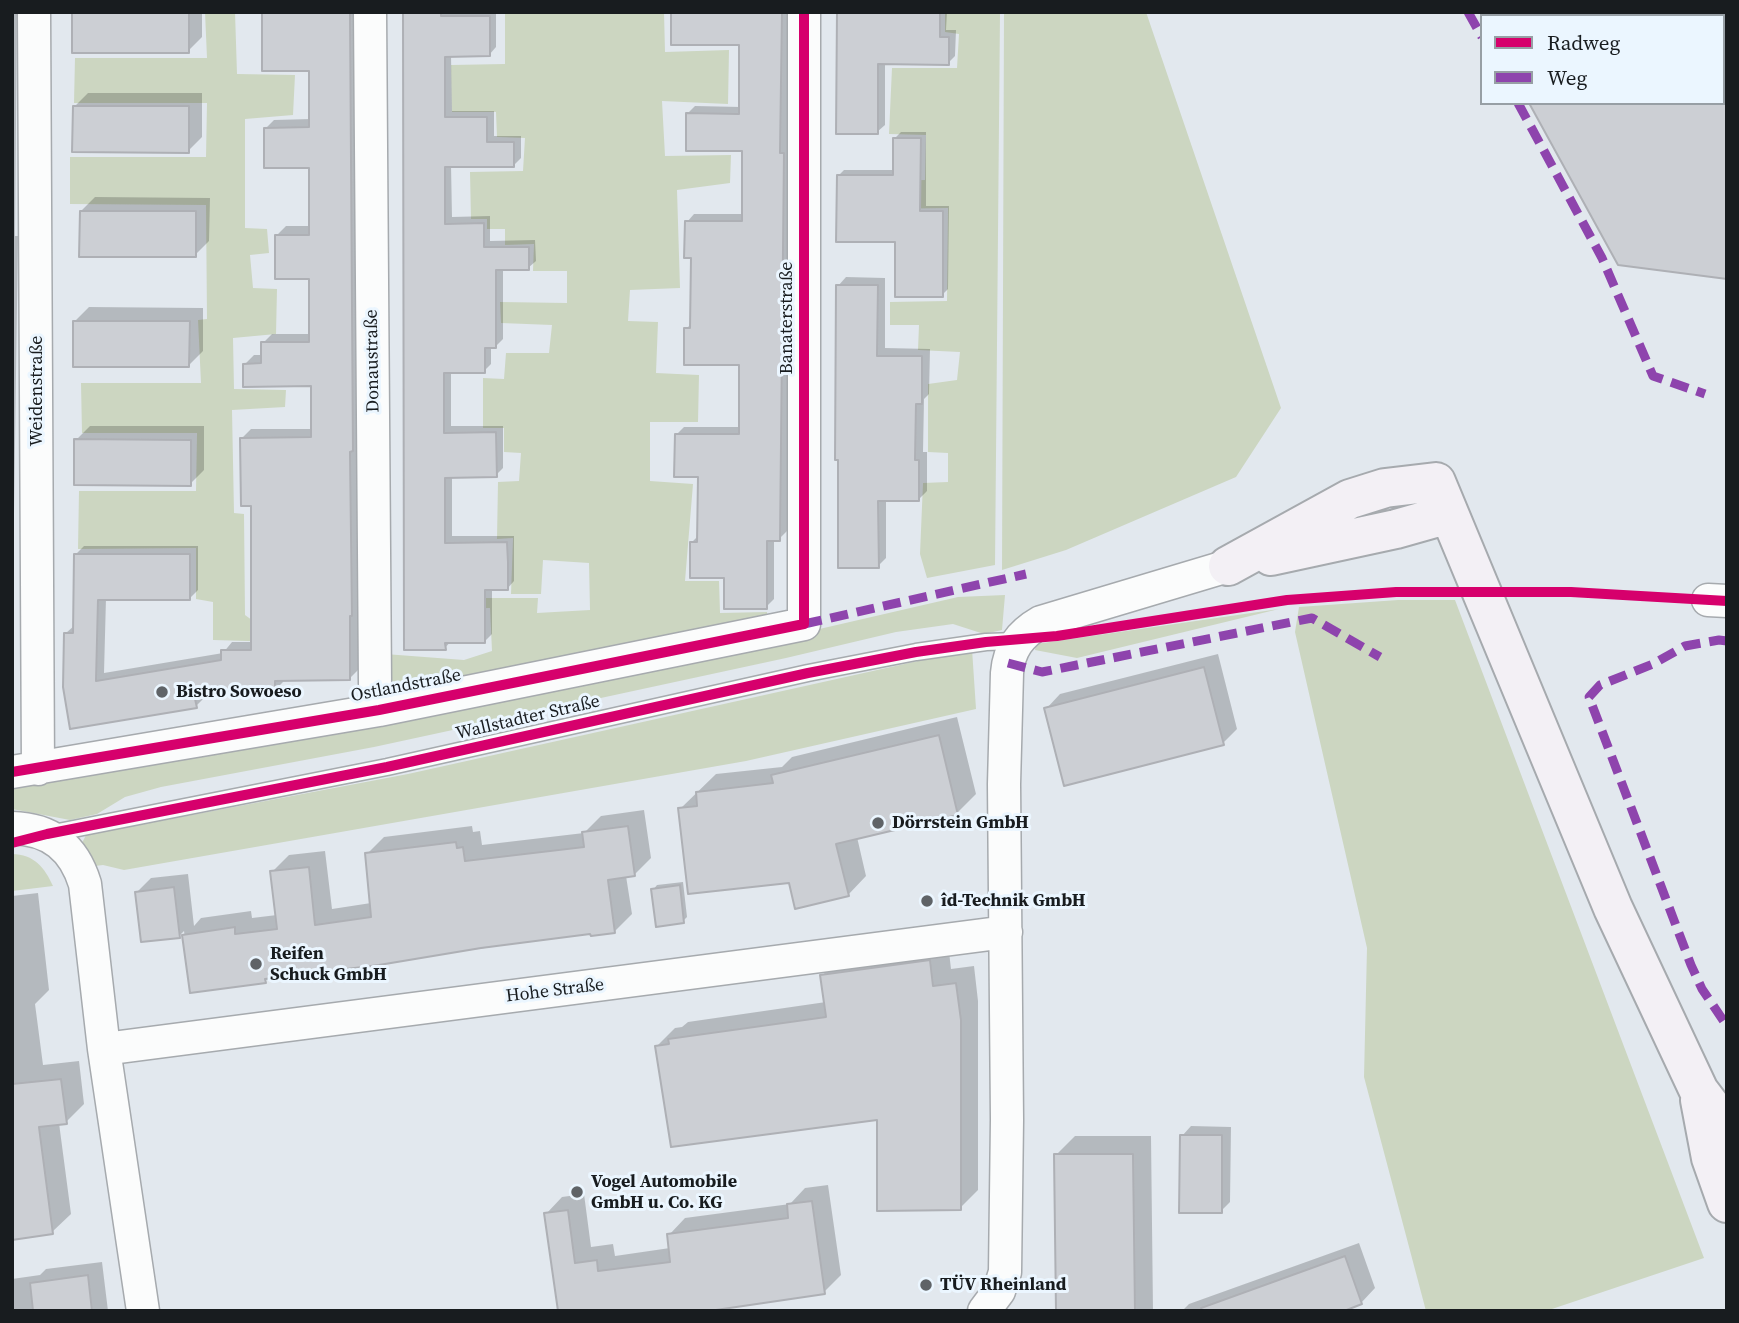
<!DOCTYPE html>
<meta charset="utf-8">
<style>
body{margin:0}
#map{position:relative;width:1739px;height:1323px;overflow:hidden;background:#e2e8ee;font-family:"Source Serif 4",serif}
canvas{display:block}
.frame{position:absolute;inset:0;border:14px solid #181c1f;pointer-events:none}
.legend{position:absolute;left:1480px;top:14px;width:245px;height:91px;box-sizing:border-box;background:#ebf6ff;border:2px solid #979fa5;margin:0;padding:9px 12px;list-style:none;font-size:21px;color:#181c1f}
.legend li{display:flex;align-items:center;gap:14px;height:35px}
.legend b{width:35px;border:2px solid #979fa5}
</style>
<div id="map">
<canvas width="1739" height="1323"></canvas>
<div class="frame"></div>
<ul class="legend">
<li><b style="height:9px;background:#d6006c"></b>Radweg</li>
<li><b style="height:9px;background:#8e44ad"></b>Weg</li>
</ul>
</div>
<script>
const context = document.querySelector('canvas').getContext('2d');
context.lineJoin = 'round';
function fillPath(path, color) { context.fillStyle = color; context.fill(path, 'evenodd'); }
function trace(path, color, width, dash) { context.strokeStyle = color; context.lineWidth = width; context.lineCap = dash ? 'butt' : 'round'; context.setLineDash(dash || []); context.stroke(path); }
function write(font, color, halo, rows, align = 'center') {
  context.font = font + ' "Source Serif 4",serif'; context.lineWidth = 6; context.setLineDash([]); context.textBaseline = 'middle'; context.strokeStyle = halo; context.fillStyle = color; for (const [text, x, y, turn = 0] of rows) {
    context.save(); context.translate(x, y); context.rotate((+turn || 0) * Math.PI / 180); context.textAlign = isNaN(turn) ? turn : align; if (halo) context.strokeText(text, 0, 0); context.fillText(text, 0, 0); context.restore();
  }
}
fillPath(new Path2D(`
 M 205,12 L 235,12 L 237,74 L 295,75 L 293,115 L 245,119 L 245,228 L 267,229 L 269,253 L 250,255 L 253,288 L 277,289 L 276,334 L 233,338 L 234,389 L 286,390 L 285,407 L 232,410 L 234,513 L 244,514 L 245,615 L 282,642 L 213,640 L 213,602 L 196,599 L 196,548 L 78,549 L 79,491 L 196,491 L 197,433 L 82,433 L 81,383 L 201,383 L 198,320 L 207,319 L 206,205 L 70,204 L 70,157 L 206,157 L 207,103 L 74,103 L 75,58 L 207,58 Z
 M 505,12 L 664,12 L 665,52 L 729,50 L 728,104 L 662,101 L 665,156 L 731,155 L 730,183 L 677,190 L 680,288 L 630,290 L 628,321 L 658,322 L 656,373 L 699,375 L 698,422 L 650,422 L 650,481 L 693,484 L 685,581 L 719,581 L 720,613 L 767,612 L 767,619 L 411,691 L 385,678 L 385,654 L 464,660 L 492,651 L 490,608 L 454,609 L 456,598 L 538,598 L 537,613 L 590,610 L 589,563 L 543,560 L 541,594 L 511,594 L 513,538 L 497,539 L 498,482 L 519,481 L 521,453 L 504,452 L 504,428 L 483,428 L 483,378 L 504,379 L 506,353 L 549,353 L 552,325 L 501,323 L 500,302 L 567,303 L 567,271 L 533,271 L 534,244 L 505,245 L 505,229 L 487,229 L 487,219 L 471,219 L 470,172 L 523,171 L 525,138 L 497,137 L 496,112 L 452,112 L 451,65 L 505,64 Z
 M 945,12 L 1000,12 L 995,565 L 927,578 L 920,554 L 923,483 L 948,482 L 948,453 L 928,452 L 928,384 L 957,380 L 960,352 L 918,350 L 919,325 L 890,325 L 890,302 L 947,301 L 948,208 L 885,209 L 884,181 L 925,180 L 926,135 L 889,134 L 892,68 L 957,68 L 959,34 L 945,32 Z
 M 1004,12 L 1146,12 L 1281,408 L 1236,477 L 1066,550 L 1002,570 Z
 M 1005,595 L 1002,630 L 984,634 L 953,624 L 896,632 L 786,658 L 374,747 L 161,787 L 125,797 L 97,814 L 70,820 L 12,809 L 12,782 L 668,664 L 958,597 Z
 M 1398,600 L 1455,600 L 1704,1258 L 1546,1311 L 1426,1311 L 1364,1077 L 1367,948 L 1295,632 L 1299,607 Z
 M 1279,609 L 1077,658 L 1035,650 L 1036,644 Z
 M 972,649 L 976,709 L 746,761 L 124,870 L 103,865 L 95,866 L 82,843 L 86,835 L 408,774 Z
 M 12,854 C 34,854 45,868 53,886 L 12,891 Z`), '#ccd6c1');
fillPath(new Path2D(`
 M 12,12 L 17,12 L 15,236 L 18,236 L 12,653 Z
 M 74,12 L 202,12 L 202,37 L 188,51 Z
 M 262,12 L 360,12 L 358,670 L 349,679 L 283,679 L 283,682 L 274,691 L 204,692 L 205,697 L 196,706 L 71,727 L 66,633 L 75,625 L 75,555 L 84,546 L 198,546 L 198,590 L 189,599 L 106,598 L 104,673 L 223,653 L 232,642 L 253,642 L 252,504 L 242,438 L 251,429 L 313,429 L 312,384 L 245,364 L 254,355 L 263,355 L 263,343 L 272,334 L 311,334 L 310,277 L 277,235 L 286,226 L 311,226 L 310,166 L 265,129 L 274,120 L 311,119 L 311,69 Z
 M 404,12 L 496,12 L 496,47 L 489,55 L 451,55 L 452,111 L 494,111 L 494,136 L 521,136 L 521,158 L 514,165 L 451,165 L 452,217 L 490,216 L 490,241 L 535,240 L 536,261 L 528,268 L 503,268 L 503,339 L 496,346 L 491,346 L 491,364 L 484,371 L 451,372 L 451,426 L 503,426 L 503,468 L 496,475 L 452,476 L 452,536 L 514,536 L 514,581 L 507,589 L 492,589 L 492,634 L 485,641 L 451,641 L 445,648 Z
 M 673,12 L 789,12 L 787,146 L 791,146 L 791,211 L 787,531 L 779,539 L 774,539 L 774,599 L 766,607 L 726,576 L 692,542 L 699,535 L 700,475 L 676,435 L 684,427 L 741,427 L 741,363 L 686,329 L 691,324 L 692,256 L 687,222 L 694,214 L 744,214 L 744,149 L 687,114 L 695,106 L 741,107 L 741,43 Z
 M 838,12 L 947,12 L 946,30 L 956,30 L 955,56 L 948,63 L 885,63 L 885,125 L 877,132 Z
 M 1486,12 L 1727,12 L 1727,277 L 1723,16 L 1485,16 Z
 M 88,93 L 202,93 L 202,137 L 188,151 L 74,107 Z
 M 901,132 L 926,132 L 926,206 L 949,206 L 948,289 L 942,295 L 838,176 L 844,170 L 895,170 L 895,138 Z
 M 95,197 L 210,198 L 209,241 L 195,255 L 81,211 Z
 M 846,277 L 885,278 L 885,348 L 930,349 L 929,394 L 924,399 L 923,452 L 927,452 L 927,491 L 918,500 L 886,500 L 886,558 L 878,566 L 838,286 Z
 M 89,307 L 203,308 L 203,351 L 189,365 L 75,321 Z
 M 90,426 L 204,426 L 204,470 L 190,484 L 76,440 Z
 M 1218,654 L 1237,729 L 1223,743 L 1046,709 L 1060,694 Z
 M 957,717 L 976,794 L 957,813 L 857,837 L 866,876 L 848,895 L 790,881 L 680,809 L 716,774 L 782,767 L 792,757 Z
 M 644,810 L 651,858 L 634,875 L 626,876 L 632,914 L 615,931 L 592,932 L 378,964 L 270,977 L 265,981 L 192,991 L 184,931 L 179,936 L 137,892 L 151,878 L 188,874 L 194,926 L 201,918 L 251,911 L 252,918 L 277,915 L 272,872 L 289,855 L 325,851 L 332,909 L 371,903 L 367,854 L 384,837 L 472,826 L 473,832 L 480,831 L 482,845 L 584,833 L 601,816 Z
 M 683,882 L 687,917 L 683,921 L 653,890 L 657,885 Z
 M 38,893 L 49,990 L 35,1004 L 43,1065 L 79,1061 L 84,1104 L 66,1122 L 59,1123 L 71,1214 L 52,1232 L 12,1238 L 12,896 Z
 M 948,943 L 951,969 L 974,966 L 978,1001 L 978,1190 L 960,1208 L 879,1118 L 657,1046 L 675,1028 L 682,1027 L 688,1022 L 826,1002 L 822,976 L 840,957 Z
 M 1191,1126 L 1231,1127 L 1230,1202 L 1221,1211 L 1182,1136 Z
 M 1075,1136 L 1151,1136 L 1153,1311 L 1058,1311 L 1056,1155 Z
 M 828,1185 L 841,1275 L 824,1292 L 559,1311 L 546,1214 L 562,1197 L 584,1194 L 591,1247 L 613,1244 L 615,1256 L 670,1248 L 669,1235 L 685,1218 L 790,1204 L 805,1188 Z
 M 1359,1243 L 1375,1288 L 1361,1303 L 1338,1311 L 1182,1311 L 1189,1304 Z
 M 102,1262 L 108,1311 L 12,1311 L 12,1279 L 40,1275 L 46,1269 Z`), '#0003');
const building = new Path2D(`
 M 72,12 L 189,12 L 189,53 L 72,53 Z
 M 262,12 L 350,12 L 353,451 L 350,452 L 352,616 L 350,616 L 350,680 L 275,681 L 275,693 L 194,694 L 197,708 L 70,729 L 63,687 L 64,633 L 73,633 L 74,554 L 190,554 L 190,600 L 98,600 L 96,681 L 221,660 L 221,650 L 251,650 L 251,506 L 241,506 L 240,438 L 311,437 L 311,386 L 243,387 L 243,364 L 261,363 L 261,342 L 309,342 L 309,279 L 275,279 L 275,235 L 309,235 L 309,168 L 264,168 L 264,128 L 309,127 L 309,71 L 262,71 Z
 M 403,12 L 441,12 L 441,16 L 490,16 L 490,56 L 445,57 L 445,117 L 487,117 L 487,142 L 514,142 L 514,167 L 445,167 L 445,224 L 484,223 L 484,247 L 529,247 L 529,270 L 496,270 L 496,348 L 485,348 L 485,373 L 444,373 L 444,433 L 496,432 L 497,477 L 445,478 L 445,543 L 507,542 L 508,562 L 508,590 L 485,590 L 485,643 L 445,643 L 446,650 L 404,650 Z
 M 671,12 L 782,12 L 780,153 L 784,153 L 780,541 L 767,541 L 767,609 L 724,609 L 724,578 L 690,578 L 690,542 L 697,542 L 698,477 L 674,477 L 675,434 L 739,434 L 739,365 L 684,365 L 684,328 L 690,328 L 691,258 L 684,258 L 685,221 L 742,221 L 742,151 L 686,151 L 686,113 L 739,114 L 739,45 L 671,45 Z
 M 837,12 L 940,12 L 940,37 L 949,37 L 949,65 L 878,64 L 878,134 L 836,134 Z
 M 1529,103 L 1727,103 L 1727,279 L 1618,265 Z
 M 73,106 L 189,106 L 189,153 L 72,152 Z
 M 893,138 L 921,138 L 920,211 L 943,211 L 943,297 L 895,297 L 895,242 L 836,242 L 837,175 L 893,175 Z
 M 80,211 L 196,211 L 196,257 L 79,257 Z
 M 836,285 L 878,285 L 877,356 L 922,356 L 922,404 L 916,404 L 915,460 L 919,460 L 919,501 L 878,501 L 879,568 L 838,568 L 838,460 L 835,460 Z
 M 73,321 L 190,321 L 189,367 L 73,367 Z
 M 74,439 L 191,440 L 191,486 L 74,485 Z
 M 1204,667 L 1224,745 L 1064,786 L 1044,708 Z
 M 939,735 L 958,815 L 836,844 L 849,896 L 795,909 L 789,883 L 688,894 L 678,808 L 697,806 L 696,792 L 773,783 L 771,775 Z
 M 628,826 L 635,876 L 608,880 L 615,933 L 591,936 L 590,934 L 481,948 L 379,965 L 265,979 L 266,983 L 190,993 L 182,935 L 235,927 L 235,934 L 277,929 L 270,871 L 309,867 L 315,925 L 371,917 L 365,853 L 456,842 L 457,848 L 463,847 L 465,861 L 584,847 L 582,832 Z
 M 680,885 L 684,923 L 656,927 L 651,889 Z
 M 174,887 L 180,938 L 141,942 L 135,892 Z
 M 930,960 L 933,986 L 956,983 L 961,1020 L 961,1210 L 877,1211 L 877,1120 L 671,1147 L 655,1046 L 669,1044 L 668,1039 L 826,1017 L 820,975 Z
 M 61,1079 L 67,1124 L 39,1127 L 53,1234 L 12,1240 L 12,1084 Z
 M 1180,1135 L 1222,1135 L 1222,1213 L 1179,1213 Z
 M 1054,1154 L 1133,1154 L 1135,1311 L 1056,1311 Z
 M 812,1201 L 825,1294 L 709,1311 L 558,1311 L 544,1213 L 568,1210 L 575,1263 L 597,1260 L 598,1271 L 670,1262 L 667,1234 L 788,1218 L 787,1204 Z
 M 1345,1256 L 1362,1304 L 1344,1311 L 1202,1311 L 1201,1308 Z
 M 88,1275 L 92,1311 L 33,1311 L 30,1283 Z`);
fillPath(building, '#cccfd4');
trace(building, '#aeb0b5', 2);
const lane = new Path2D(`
 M 48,834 L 387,767 L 808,673 L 916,652 L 986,642 L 1016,641`);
const street = new Path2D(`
 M 34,12 L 38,769
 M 370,12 L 375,684 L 379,710
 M 1708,600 L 1727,601
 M 12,772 L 379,710 L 804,624 L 804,12
 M 12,828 C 51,829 74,848 85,884 L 104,1049 L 143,1311
 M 104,1049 L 1006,932
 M 984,1311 L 999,1291 L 1005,1272 L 1007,1120 L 1004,784 L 1007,673 C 1009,649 1020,634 1041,622 L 1228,566`);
const secondary = new Path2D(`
 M 1271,556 L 1396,529 L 1449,514
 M 1228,566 L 1350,499 L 1385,488 L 1436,482 L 1613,908 L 1699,1091 L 1727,1128
 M 1700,1100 L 1711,1158 L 1727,1203`);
trace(lane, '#a6aaae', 19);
trace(street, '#a6aaae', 35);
trace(secondary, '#a6aaae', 42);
trace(lane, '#fbfcfc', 16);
trace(street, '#fbfcfc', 32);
trace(secondary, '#f3f0f5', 38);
trace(new Path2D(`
 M 1468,12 L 1482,37
 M 1518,103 L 1602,258 L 1653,376 L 1705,394
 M 804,624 L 1026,574
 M 1727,641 L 1719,640 L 1685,646 L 1653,664 L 1600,685 L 1589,697 L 1691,965 L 1702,989 L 1727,1026
 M 1008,663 L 1042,672 L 1312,618 L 1380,657`), '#8e44ad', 9, [18, 9]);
trace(new Path2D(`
 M 12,772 L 379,710 L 804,624 L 804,12
 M 12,843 L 47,834 L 387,767 L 808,673 L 916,652 L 986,642 L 1057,636 L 1287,600 L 1396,592 L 1571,592 L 1727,601`), '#d6006c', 10);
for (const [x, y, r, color] of [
 [162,692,7,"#5f6367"],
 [878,823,7,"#5f6367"],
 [927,901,7,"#5f6367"],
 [256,964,7,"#5f6367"],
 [577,1192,7,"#5f6367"],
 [926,1285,7,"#5f6367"]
]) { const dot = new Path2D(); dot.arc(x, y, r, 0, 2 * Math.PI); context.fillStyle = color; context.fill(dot); trace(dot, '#ebf6ff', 2.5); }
write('18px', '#181c1f', '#ebf6ff', [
 ["Banaterstraße",787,318,-90],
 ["Donaustraße",373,361,-91],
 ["Weidenstraße",37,391,-90],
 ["Ostlandstraße",406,686,-11],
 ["Wallstadter Straße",528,718,-13],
 ["Hohe Straße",555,991,-7]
]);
write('bold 18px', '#181c1f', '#ebf6ff', [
 ["Bistro Sowoeso",176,692],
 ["Dörrstein GmbH",892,823],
 ["îd-Technik GmbH",941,901],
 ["Reifen",270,954],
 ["Schuck GmbH",270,975],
 ["Vogel Automobile",591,1182],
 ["GmbH u. Co. KG",591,1203],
 ["TÜV Rheinland",940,1285]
], 'left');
</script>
